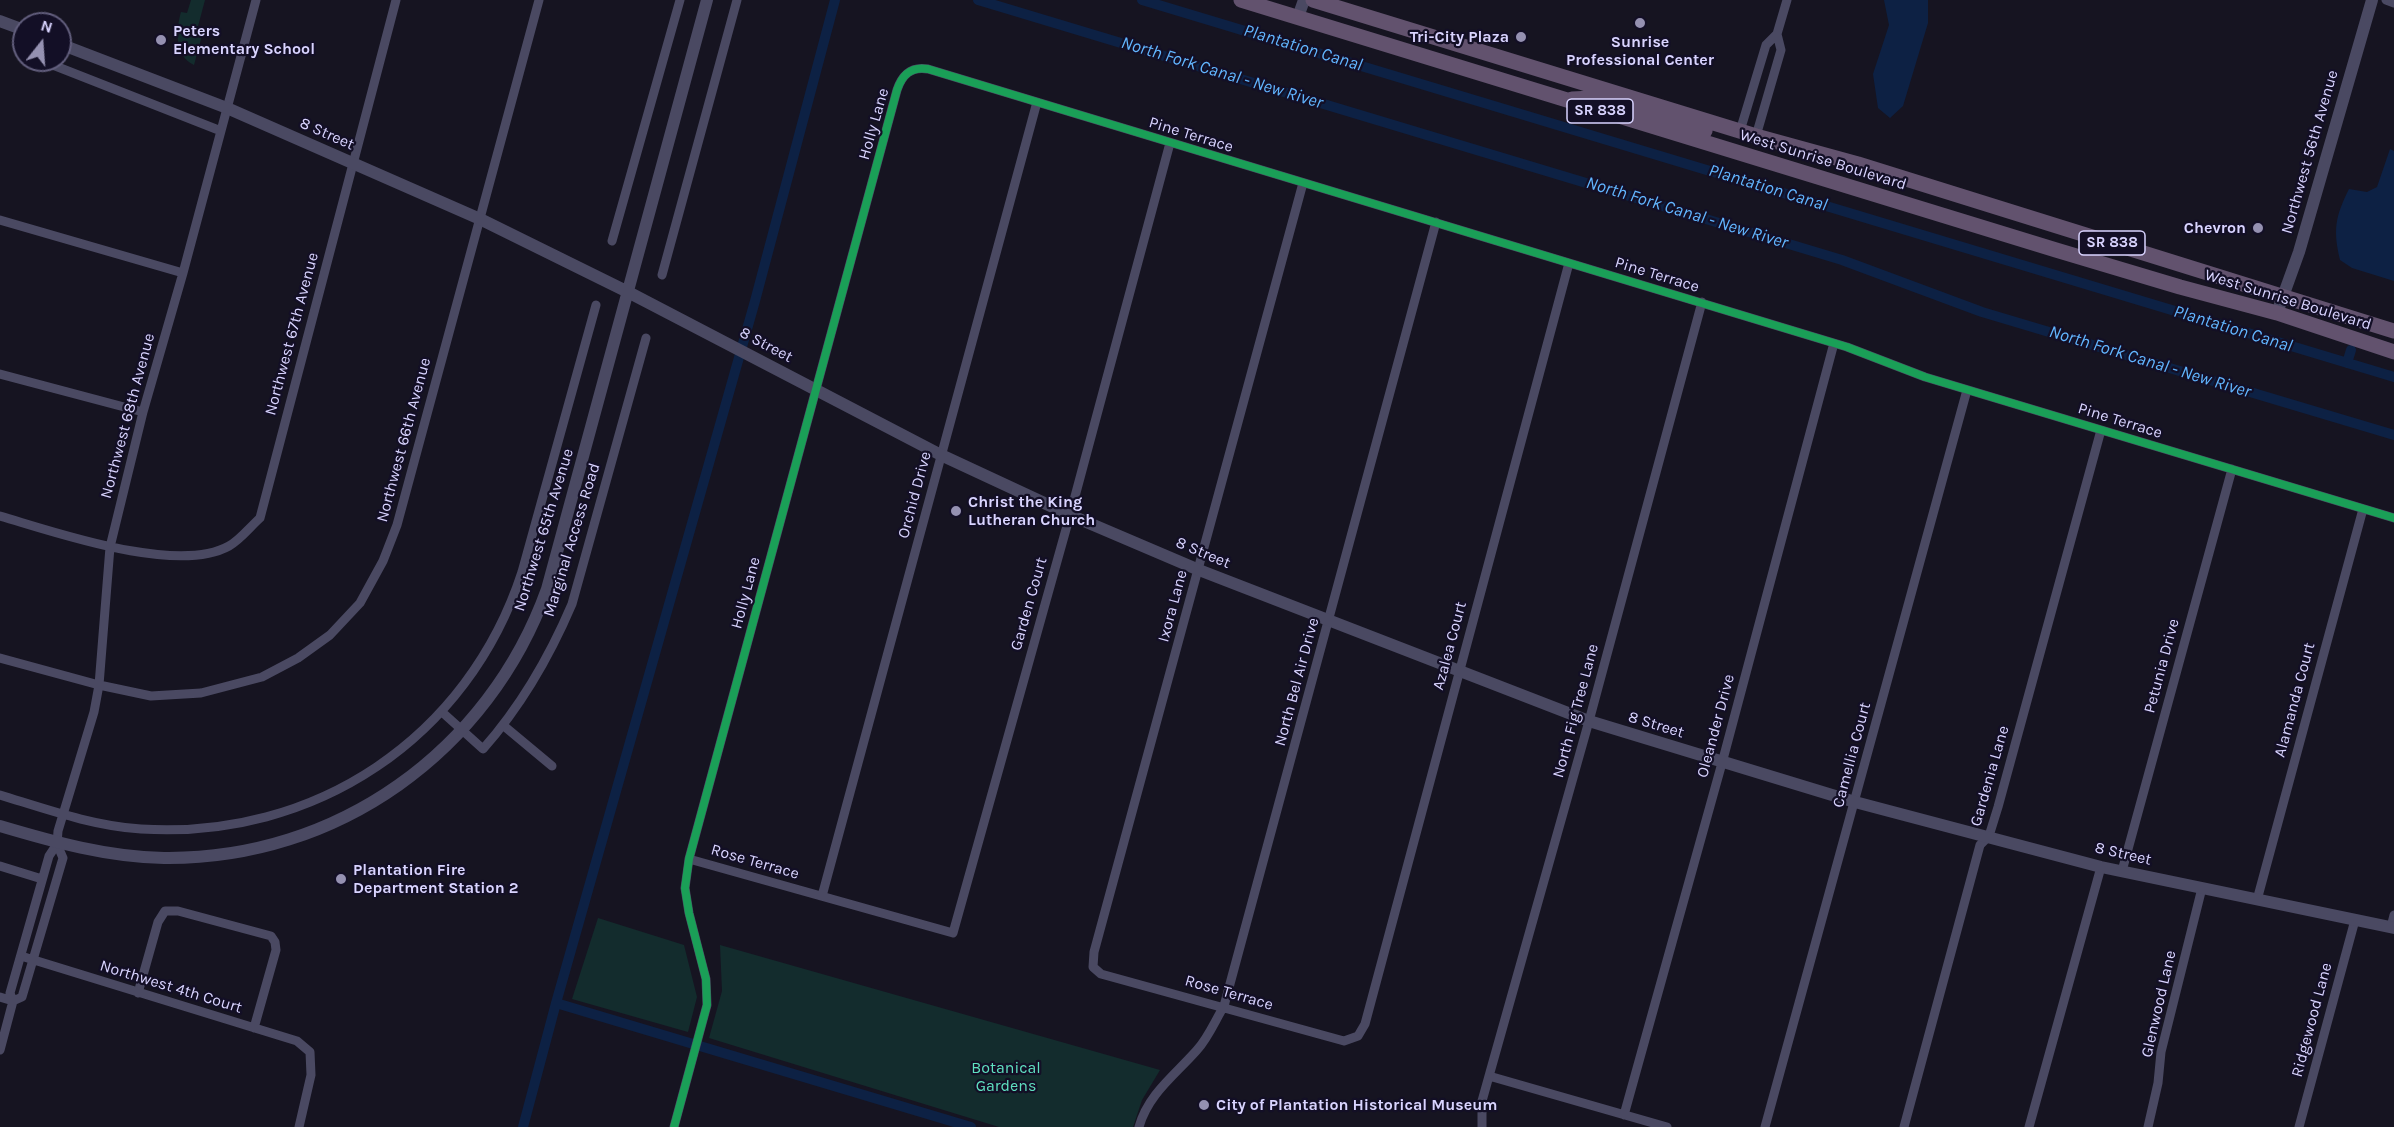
<!DOCTYPE html>
<style>
body{margin:0}
#map{position:relative;width:2394px;height:1127px;overflow:hidden;background:#161421;font-family:Karla,sans-serif}
canvas{display:block}
.north{position:absolute;left:12px;top:12px;width:60px;height:60px;box-sizing:border-box;background:#130f26;border:2px solid #625e7d;border-radius:50%;rotate:17deg;font-size:16px;font-weight:700;line-height:24px;text-align:center;color:#d9d4ff}
.north::after{content:'';display:block;margin:auto;width:21px;height:27px;background:#9591b1;clip-path:polygon(50% 0,100% 100%,50% 72%,0 100%)}
</style>
<div id="map">
<canvas width="2394" height="1127"></canvas>
<div class="north">N</div>
</div>
<script>
const context = document.querySelector('canvas').getContext('2d');
context.lineJoin = 'round';
function fillPath(path, color) { context.fillStyle = color; context.fill(path, 'evenodd'); }
function trace(path, color, width, dash) { context.strokeStyle = color; context.lineWidth = width; context.lineCap = dash ? 'butt' : 'round'; context.setLineDash(dash || []); context.stroke(path); }
function write(font, color, halo, rows, align = 'center') {
  context.font = font + ' Karla,sans-serif'; context.lineWidth = 4.5; context.setLineDash([]); context.textBaseline = 'middle'; context.strokeStyle = halo; context.fillStyle = color; for (const [text, x, y, turn = 0] of rows) {
    context.save(); context.translate(x, y); context.rotate((+turn || 0) * Math.PI / 180); context.textAlign = isNaN(turn) ? turn : align; if (halo) context.strokeText(text, 0, 0); context.fillText(text, 0, 0); context.restore();
  }
}
fillPath(new Path2D(`
 M 191,0 L 205,0 L 197,30 L 203,32 L 194,65 C 174,56 176,29 181,12 L 187,13 Z
 M 598,918 L 684,945 L 697,997 L 688,1032 L 572,999 Z
 M 720,945 L 1160,1070 L 1142,1100 L 1133,1127 L 999,1127 L 709,1038 L 722,991 Z`), '#132c2d');
fillPath(new Path2D(`
 M 1884,0 L 1928,0 L 1928,23 L 1903,106 L 1890,118 L 1878,108 L 1873,74 L 1889,25 Z
 M 2390,149 L 2394,151 L 2394,281 L 2352,268 L 2340,260 C 2333,230 2335,217 2349,189 L 2367,192 L 2377,187 Z`), '#0d2144');
trace(new Path2D(`
 M 978,0 L 1842,260 L 1982,312 L 2394,435
 M 1142,0 L 2394,377
 M 2347,363 L 2351,350
 M 556,1003 L 971,1127
 M 523,1127 L 556,1003 L 755,301 L 835,0`), '#0d2144', 10);
trace(new Path2D(`
 M 2386,0 L 2394,3
 M 18,46 L 24,50
 M 40,60 L 221,131
 M 1740,131 L 1766,45 L 1777,34 L 1787,0
 M 1756,136 L 1781,50 L 1777,34
 M 1303,183 L 1094,952 L 1093,967 L 1101,974 L 1344,1041 L 1358,1036 L 1365,1024 L 1569,263
 M 0,220 L 183,273
 M 612,241 L 680,0
 M 662,275 L 737,0
 M 0,374 L 143,412
 M 0,516 C 55,532 177,575 229,546 C 240,540 250,527 260,518 L 396,0
 M 0,658 L 99,685 L 151,696 L 201,693 L 262,677 L 298,658 L 330,635 L 360,603 L 383,561 L 397,525 L 539,0
 M 442,712 L 483,749 C 522,705 549,658 572,604 L 646,338
 M 504,726 L 552,766
 M 0,795 C 46,809 93,826 141,829 C 315,840 468,738 522,572 L 596,305
 M 689,859 L 953,933 L 1070,515 L 1170,143
 M 0,866 L 42,879
 M 2122,871 L 2232,469
 M 822,896 L 1037,102
 M 2257,900 L 2363,509
 M 2391,927 L 2394,915
 M 21,956 L 297,1041 L 310,1052 L 311,1075 L 299,1127
 M 138,993 L 158,922 L 165,911 L 178,911 L 271,936 L 275,942 L 276,950 L 254,1028
 M 0,997 L 13,1001
 M 13,1001 L 22,997 L 63,858 L 57,844 L 58,831 L 94,712 L 99,685 L 110,547 L 143,412 L 183,273 L 256,0
 M 0,1050 L 13,1001 L 10,993 L 49,856 L 57,844
 M 1489,1076 L 1667,1127
 M 1624,1115 L 1722,763 L 1834,343
 M 674,1127 L 707,1005 L 706,979 L 689,913 L 685,888 L 689,859 L 897,90 C 902,75 911,66 928,69 L 1847,347 L 1925,377 L 2394,518
 M 1139,1127 C 1148,1094 1175,1075 1197,1050 C 1208,1038 1215,1021 1224,1006 L 1436,222
 M 1482,1127 L 1482,1101 L 1489,1076 L 1589,721 L 1702,302
 M 1765,1127 L 1967,390
 M 1904,1127 L 1980,845 L 1989,836 L 1998,807 L 2101,430
 M 2029,1127 L 2101,867
 M 2148,1127 L 2158,1083 L 2161,1052 L 2202,888
 M 2299,1127 L 2355,920`), '#4a4962', 9);
trace(new Path2D(`
 M 1298,17 L 1304,0
 M 0,21 L 24,30
 M 60,44 L 227,108 L 480,219 L 628,292 L 941,455 L 1070,515 L 1199,570 L 1589,721 L 1855,802 L 2101,867 L 2394,928
 M 2277,313 L 2299,252 L 2372,0
 M 0,826 C 54,842 107,857 164,858 C 337,860 489,751 547,589 L 707,0`), '#4a4962', 12);
trace(new Path2D(`
 M 1241,0 L 2056,250 L 2180,287 L 2277,313 L 2394,352
 M 1313,0 L 1756,136 L 1858,164 L 2394,331
 M 1572,99 L 1593,98 L 1705,131`), '#62526e', 15);
trace(new Path2D(`
 M 674,1127 L 707,1005 L 706,979 L 689,913 L 685,888 L 689,859 L 897,90 C 902,75 911,66 928,69 L 1847,347 L 1925,377 L 2394,518`), '#1a9f57', 8);
for (const [x, y, r, color] of [
 [1640,23,6,"#9591b1"],
 [1521,37,6,"#9591b1"],
 [161,40,6,"#9591b1"],
 [2258,228,6,"#9591b1"],
 [956,511,6,"#9591b1"],
 [341,879,6,"#9591b1"],
 [1204,1105,6,"#9591b1"]
]) { const dot = new Path2D(); dot.arc(x, y, r, 0, 2 * Math.PI); context.fillStyle = color; context.fill(dot); trace(dot, '#130f26', 2); }
for (const [x, y, w] of [
 [1600,111,66],
 [2112,243,66]
]) { const box = new Path2D(); box.roundRect(x - w / 2, y - 12, w, 24, 4.5); context.fillStyle = '#130f26'; context.fill(box); trace(box, '#d9d4ff', 1.5); }
write('bold 15px', '#d9d4ff', null, [
 ["SR 838",1600,111],
 ["SR 838",2112,243]
]);
write('bold 16px', '#d9d4ff', '#130f26', [
 ["Peters",173,31],
 ["Elementary School",173,49],
 ["Tri-City Plaza",1509,37,"right"],
 ["Sunrise",1640,42,"center"],
 ["Professional Center",1640,60,"center"],
 ["Chevron",2246,228,"right"],
 ["Christ the King",968,502],
 ["Lutheran Church",968,520],
 ["Plantation Fire",353,870],
 ["Department Station 2",353,888],
 ["City of Plantation Historical Museum",1216,1105]
], 'left');
write('16px', '#d9d4ff', '#130f26', [
 ["Holly Lane",874,124,-74],
 ["8 Street",327,134,24],
 ["Pine Terrace",1191,135,17],
 ["Northwest 56th Avenue",2310,152,-74],
 ["West Sunrise Boulevard",1823,160,17],
 ["Pine Terrace",1657,275,17],
 ["West Sunrise Boulevard",2288,300,17],
 ["Northwest 67th Avenue",292,334,-75],
 ["8 Street",766,345,28],
 ["Northwest 68th Avenue",128,416,-75],
 ["Pine Terrace",2120,421,17],
 ["Northwest 66th Avenue",404,440,-75],
 ["Orchid Drive",915,495,-75],
 ["Northwest 65th Avenue",544,530,-73],
 ["Marginal Access Road",572,540,-73],
 ["8 Street",1203,553,23],
 ["Holly Lane",746,593,-75],
 ["Garden Court",1029,604,-74],
 ["Ixora Lane",1173,606,-75],
 ["Azalea Court",1450,646,-75],
 ["Petunia Drive",2162,666,-75],
 ["North Bel Air Drive",1297,682,-75],
 ["Alamanda Court",2295,700,-75],
 ["North Fig Tree Lane",1576,711,-75],
 ["8 Street",1656,725,17],
 ["Oleander Drive",1716,726,-75],
 ["Camellia Court",1852,755,-75],
 ["Gardenia Lane",1990,776,-74],
 ["8 Street",2123,854,13],
 ["Rose Terrace",755,862,16],
 ["Northwest 4th Court",171,987,17],
 ["Rose Terrace",1229,993,16],
 ["Glenwood Lane",2159,1004,-77],
 ["Ridgewood Lane",2312,1020,-75]
]);
write('16px', '#5fe0c0', '#130f26', [
 ["Botanical",1006,1068],
 ["Gardens",1006,1086]
]);
write('italic 18px', '#62b6ff', '#130f26', [
 ["Plantation Canal",1303,48,17],
 ["North Fork Canal - New River",1222,73,17],
 ["Plantation Canal",1768,188,17],
 ["North Fork Canal - New River",1687,213,17],
 ["Plantation Canal",2233,329,17],
 ["North Fork Canal - New River",2150,362,17]
]);
</script>
